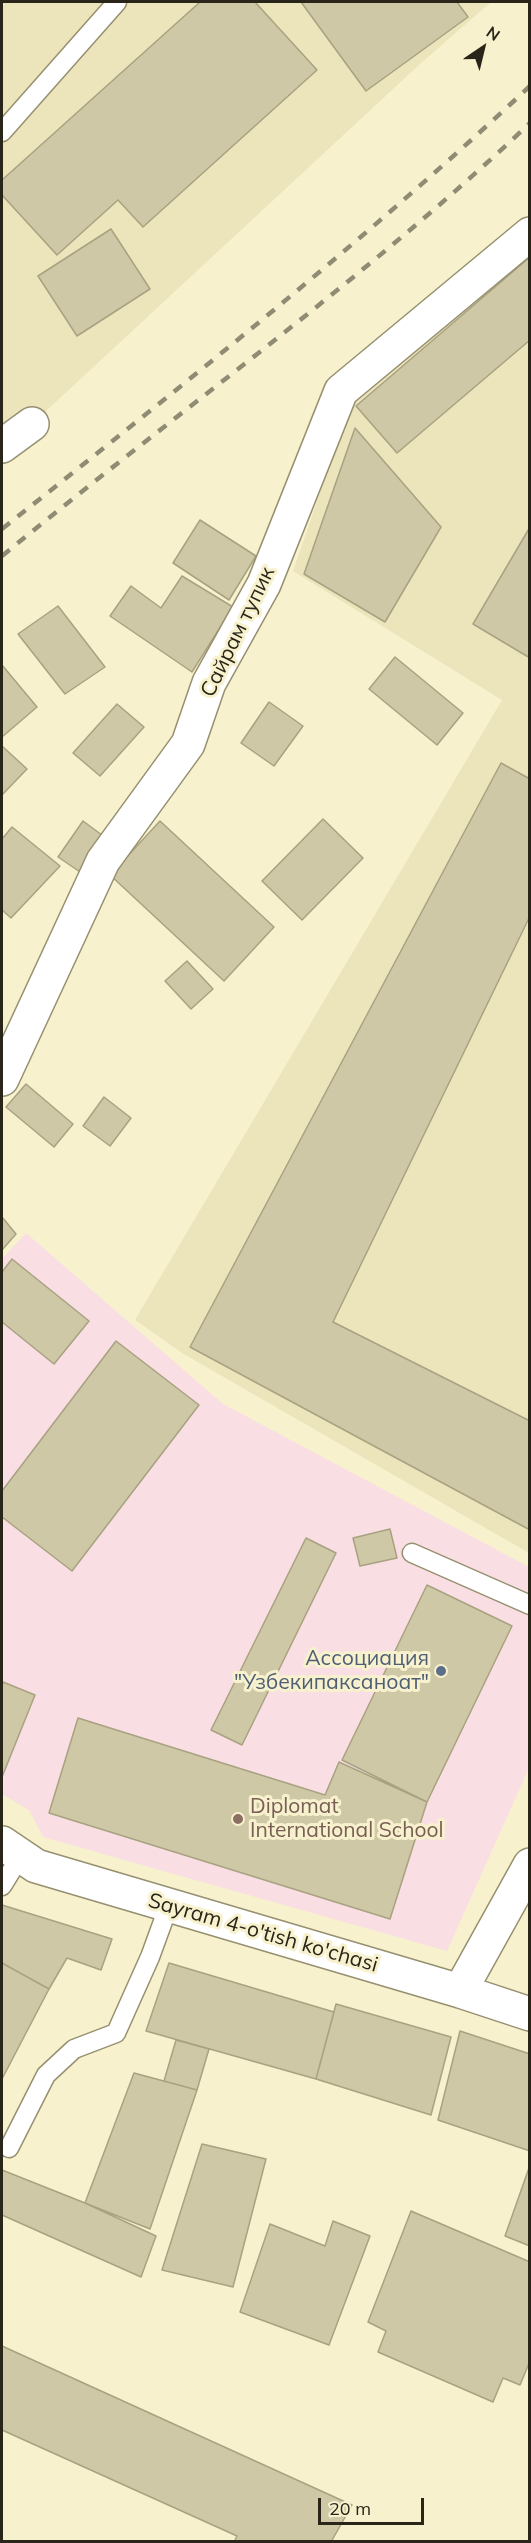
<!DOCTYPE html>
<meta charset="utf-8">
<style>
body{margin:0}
#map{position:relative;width:531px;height:2543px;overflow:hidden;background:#f7f1ce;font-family:Mulish,sans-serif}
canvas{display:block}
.frame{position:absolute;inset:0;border:3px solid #292619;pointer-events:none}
.north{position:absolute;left:453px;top:18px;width:60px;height:60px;-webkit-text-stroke:4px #f7f1ce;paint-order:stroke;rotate:35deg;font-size:16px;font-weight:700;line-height:24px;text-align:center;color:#292619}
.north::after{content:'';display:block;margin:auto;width:21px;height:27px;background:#292619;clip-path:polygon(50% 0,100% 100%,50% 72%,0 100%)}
.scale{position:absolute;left:318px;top:2498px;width:106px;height:27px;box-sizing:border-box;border:3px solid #292619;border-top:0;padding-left:8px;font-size:18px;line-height:21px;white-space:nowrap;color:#292619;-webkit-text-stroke:4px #f7f1ce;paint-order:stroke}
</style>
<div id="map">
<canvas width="531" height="2543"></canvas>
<div class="frame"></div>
<div class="north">N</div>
<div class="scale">20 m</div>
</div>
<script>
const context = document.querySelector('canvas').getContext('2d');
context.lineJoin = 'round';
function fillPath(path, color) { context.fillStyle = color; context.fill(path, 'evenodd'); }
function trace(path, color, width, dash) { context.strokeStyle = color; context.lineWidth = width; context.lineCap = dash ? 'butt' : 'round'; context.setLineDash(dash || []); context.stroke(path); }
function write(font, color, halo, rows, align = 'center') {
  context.font = font + ' Mulish,sans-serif'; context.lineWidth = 6; context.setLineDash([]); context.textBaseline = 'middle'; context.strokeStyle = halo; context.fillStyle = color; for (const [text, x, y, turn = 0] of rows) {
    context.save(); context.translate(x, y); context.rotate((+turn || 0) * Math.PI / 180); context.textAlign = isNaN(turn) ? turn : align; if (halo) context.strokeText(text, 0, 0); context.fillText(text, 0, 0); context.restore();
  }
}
fillPath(new Path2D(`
 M 26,1233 L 223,1404 L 529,1567 L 529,1768 L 447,1951 L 43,1837 L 29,1810 L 2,1794 L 2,1259 Z`), '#f9dee3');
fillPath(new Path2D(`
 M 2,2 L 491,2 L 420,64 L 32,424 L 2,446 Z
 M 529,255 L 529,1553 L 182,1353 L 135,1320 L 502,700 L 293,571 L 353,398 Z`), '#ece4ba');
const building = new Path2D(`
 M 200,2 L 255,2 L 317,70 L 143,227 L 118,200 L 57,255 L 2,195 L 2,180 Z
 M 301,2 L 457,2 L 468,17 L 366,91 Z
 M 111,229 L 150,289 L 77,336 L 38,276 Z
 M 530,257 L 530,340 L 397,453 L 356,406 Z
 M 355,428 L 441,527 L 385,622 L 304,574 Z
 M 200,520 L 256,556 L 229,600 L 173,563 Z
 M 530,527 L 530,658 L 473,624 Z
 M 182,576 L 233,607 L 192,672 L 110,616 L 131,586 L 161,608 Z
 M 58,606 L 105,667 L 65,694 L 18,634 Z
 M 395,657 L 463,713 L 437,745 L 369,689 Z
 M 2,665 L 37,707 L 2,737 Z
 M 269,702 L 303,726 L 274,766 L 241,743 Z
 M 117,704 L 144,727 L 100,776 L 73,753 Z
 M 2,746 L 27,769 L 2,795 Z
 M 501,763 L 530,779 L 530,916 L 333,1322 L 530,1421 L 530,1530 L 190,1347 Z
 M 323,819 L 363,858 L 302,920 L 262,881 Z
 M 83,821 L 106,838 L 83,874 L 58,857 Z
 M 160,821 L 274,927 L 224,981 L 110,875 Z
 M 12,827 L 60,866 L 11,918 L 2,910 L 2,839 Z
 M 187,961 L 213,989 L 191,1009 L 165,981 Z
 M 26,1084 L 73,1124 L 54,1147 L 6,1107 Z
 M 104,1097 L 131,1118 L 110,1146 L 83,1126 Z
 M 2,1217 L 16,1234 L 2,1250 Z
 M 12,1259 L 89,1321 L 54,1364 L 2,1322 L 2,1272 Z
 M 116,1341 L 199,1405 L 72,1571 L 2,1517 L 2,1491 Z
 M 390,1529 L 397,1558 L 360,1566 L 353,1538 Z
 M 306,1538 L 336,1553 L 242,1745 L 211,1730 Z
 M 427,1585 L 512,1626 L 427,1802 L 342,1760 Z
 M 3,1682 L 35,1695 L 2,1777 L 2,1687 Z
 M 78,1718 L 325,1795 L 339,1762 L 427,1802 L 390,1919 L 49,1813 Z
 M 2,1905 L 112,1939 L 101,1970 L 67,1958 L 49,1989 L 2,1963 Z
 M 2,1963 L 49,1989 L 2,2079 Z
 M 169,1963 L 334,2012 L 316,2079 L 146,2031 Z
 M 336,2004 L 451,2037 L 431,2115 L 316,2079 Z
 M 460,2031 L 530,2054 L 530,2151 L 438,2120 Z
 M 176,2040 L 209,2049 L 197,2090 L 164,2081 Z
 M 134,2073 L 197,2090 L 150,2229 L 85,2203 Z
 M 202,2144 L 266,2159 L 233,2287 L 162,2270 Z
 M 530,2165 L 530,2246 L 505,2236 Z
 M 2,2170 L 85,2203 L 156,2236 L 141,2277 L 2,2215 Z
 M 411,2211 L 530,2262 L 530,2361 L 520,2385 L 503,2378 L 493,2402 L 378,2352 L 386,2331 L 368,2322 Z
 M 333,2221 L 370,2236 L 329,2345 L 240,2312 L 270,2224 L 325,2246 Z
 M 2,2346 L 352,2505 L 331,2542 L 234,2542 L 237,2536 L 2,2430 Z`);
fillPath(building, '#cfc8a6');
trace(building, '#a8a281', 1.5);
const service = new Path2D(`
 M 2,132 L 117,2
 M 412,1553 L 530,1605
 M 2,1886 L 20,1857
 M 9,2148 L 46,2075 L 74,2049 L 116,2033 L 150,1957 L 169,1905`);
const minor = new Path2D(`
 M 2,446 L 32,424
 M 2,1079 L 103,861 L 188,744 L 209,683 L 264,584 L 341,391 L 530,234
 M 2,1843 L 36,1866 L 460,1991 L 530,2014
 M 460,1991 L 530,1865`);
trace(service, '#969070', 21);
trace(minor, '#969070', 36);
trace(service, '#fff', 18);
trace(minor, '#fff', 33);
trace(new Path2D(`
 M 2,529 C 182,386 362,243 530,86
 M 2,556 C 177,412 364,280 530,123`), '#908c74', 4.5, [10, 10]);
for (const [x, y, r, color] of [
 [441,1671,6,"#5c6f8a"],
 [238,1819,6,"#8d6e63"]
]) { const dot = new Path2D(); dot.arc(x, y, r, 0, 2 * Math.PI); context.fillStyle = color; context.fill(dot); trace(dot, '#f7f1ce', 2); }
write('21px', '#292619', '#f7f1ce', [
 ["Сайрам тупик",238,632,-64],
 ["Sayram 4-o'tish ko'chasi",263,1933,16]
]);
write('21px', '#4e5e75', '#f7f1ce', [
 ["Ассоциация",429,1659],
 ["\"Узбекипаксаноат\"",429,1683]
], 'right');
write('21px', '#785e54', '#f7f1ce', [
 ["Diplomat",250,1807],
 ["International School",250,1831]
], 'left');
</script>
